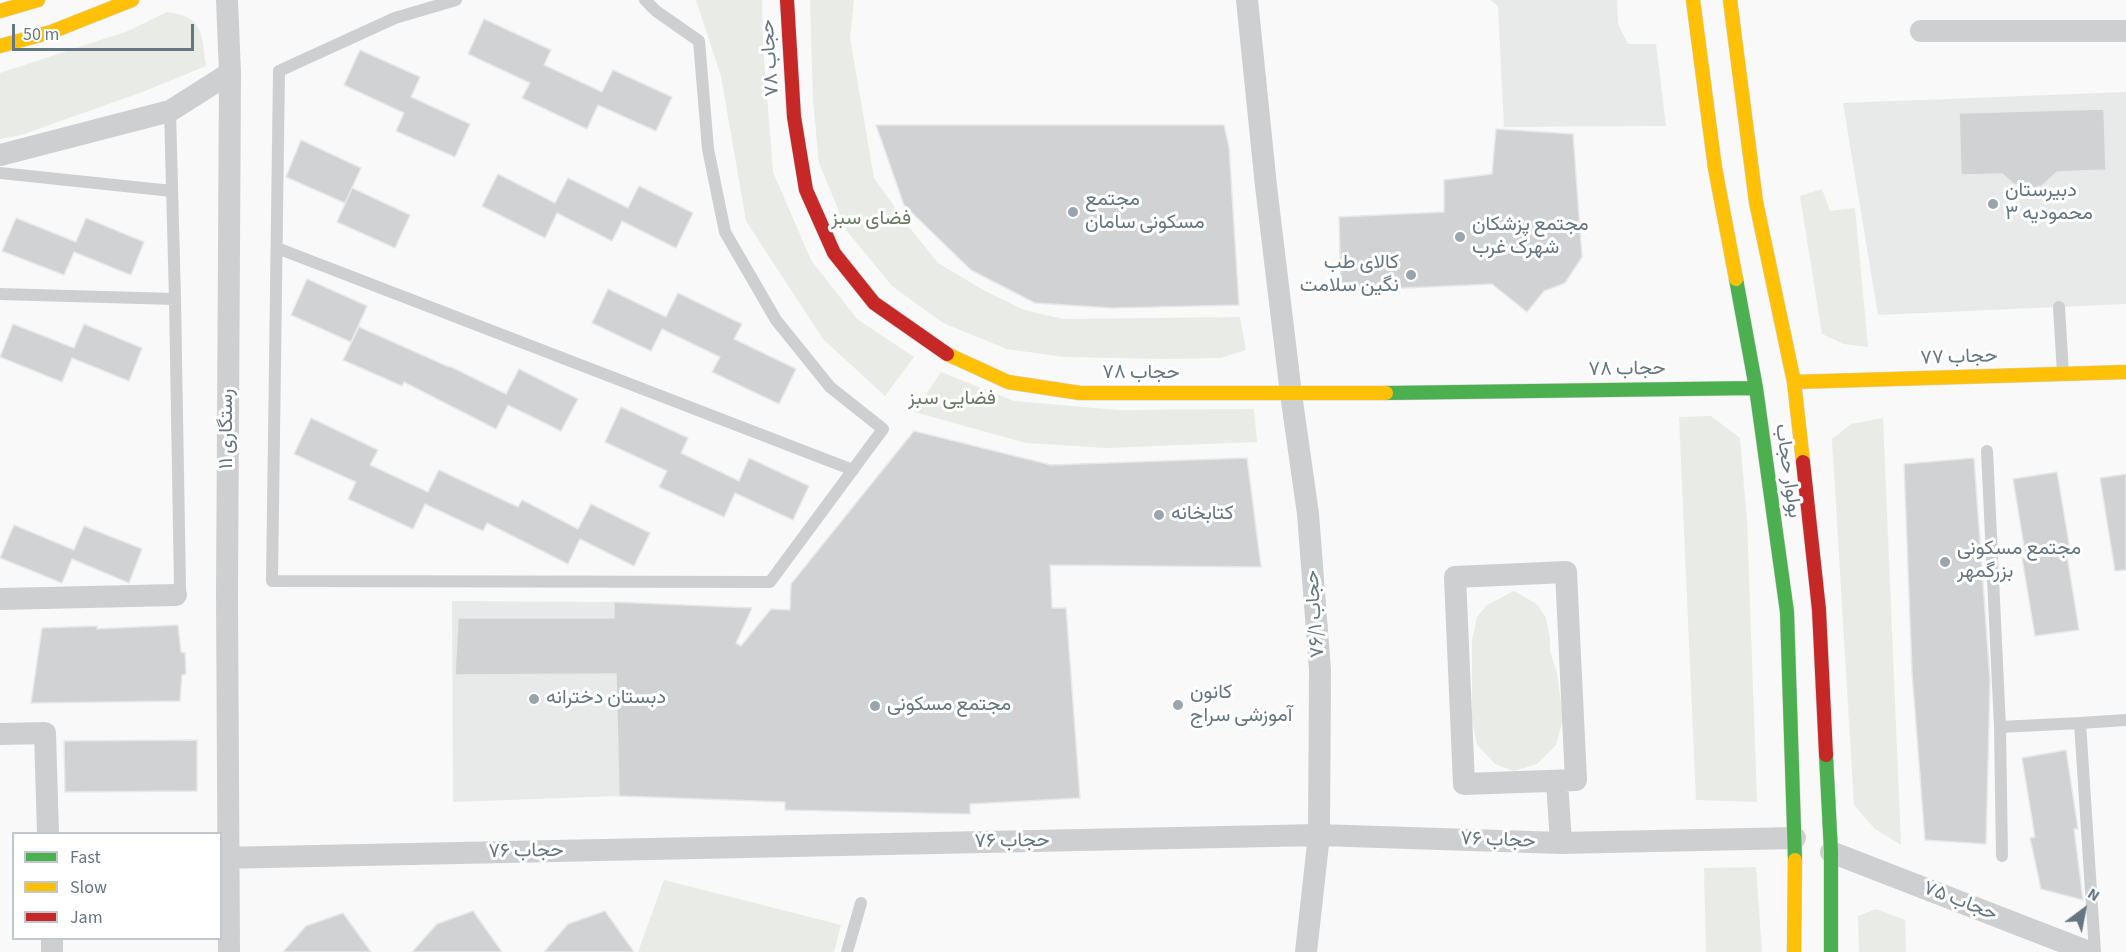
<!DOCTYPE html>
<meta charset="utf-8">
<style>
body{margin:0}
#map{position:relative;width:2126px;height:952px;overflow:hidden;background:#f9f9f9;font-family:"Source Sans 3",sans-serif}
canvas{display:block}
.legend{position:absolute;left:12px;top:832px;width:210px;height:108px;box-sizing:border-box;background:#fff;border:2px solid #c1c8cd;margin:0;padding:8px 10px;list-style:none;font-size:18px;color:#657683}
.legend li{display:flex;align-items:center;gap:12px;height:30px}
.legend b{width:30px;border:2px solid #c1c8cd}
.north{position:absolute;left:2054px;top:880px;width:60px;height:60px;-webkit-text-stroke:4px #fff;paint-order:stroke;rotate:32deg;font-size:16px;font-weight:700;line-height:24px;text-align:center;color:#657683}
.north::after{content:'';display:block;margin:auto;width:21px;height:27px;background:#657683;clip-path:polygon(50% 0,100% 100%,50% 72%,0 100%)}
.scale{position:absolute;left:12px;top:24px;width:182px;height:27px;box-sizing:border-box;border:3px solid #657683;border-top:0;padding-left:8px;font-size:18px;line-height:21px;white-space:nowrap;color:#657683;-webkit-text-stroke:4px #fff;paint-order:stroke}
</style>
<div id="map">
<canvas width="2126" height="952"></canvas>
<ul class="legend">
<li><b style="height:8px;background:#4caf50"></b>Fast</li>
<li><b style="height:8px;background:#ffc107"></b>Slow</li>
<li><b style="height:8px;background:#c62828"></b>Jam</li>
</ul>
<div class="north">N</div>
<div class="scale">50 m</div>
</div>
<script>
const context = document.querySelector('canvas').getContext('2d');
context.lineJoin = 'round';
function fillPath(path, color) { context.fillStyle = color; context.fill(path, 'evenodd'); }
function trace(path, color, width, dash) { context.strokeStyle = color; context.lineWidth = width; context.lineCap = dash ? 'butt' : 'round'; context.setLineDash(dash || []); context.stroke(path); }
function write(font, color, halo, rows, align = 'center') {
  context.font = font + ' "Source Sans 3",Vazirmatn,sans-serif'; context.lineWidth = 6; context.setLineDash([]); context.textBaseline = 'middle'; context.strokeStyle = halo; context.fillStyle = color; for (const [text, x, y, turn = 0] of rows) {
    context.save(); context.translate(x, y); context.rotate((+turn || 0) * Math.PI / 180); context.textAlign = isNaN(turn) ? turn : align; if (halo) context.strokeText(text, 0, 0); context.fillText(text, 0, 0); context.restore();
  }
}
fillPath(new Path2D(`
 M 1490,0 L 1617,0 L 1618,24 L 1628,44 L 1656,44 L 1666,126 L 1504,127 L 1498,6 Z
 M 2126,92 L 2126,304 L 1878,315 L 1843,103 Z
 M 452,601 L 614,602 L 619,796 L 453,802 Z`), '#e8e9e9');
fillPath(new Path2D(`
 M 696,0 L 762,0 L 763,46 L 773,172 L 811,260 L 857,319 L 914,357 L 885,396 L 823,339 L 746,221 L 721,76 Z
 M 810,0 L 854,0 L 850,38 L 874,178 L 906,223 L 938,263 L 985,291 L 1024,310 L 1063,319 L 1240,317 L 1246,350 L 1220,358 L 1165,359 L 1064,357 L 1007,349 L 943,323 L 892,286 L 847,231 L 819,163 L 813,100 Z
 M 167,12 C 205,17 201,34 206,66 L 145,91 L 21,135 L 0,139 L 0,73 L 128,31 Z
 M 1822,189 L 1830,211 L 1855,208 L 1868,347 L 1844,344 L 1822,334 L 1800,196 Z
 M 941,372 L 1014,401 L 1118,410 L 1254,409 L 1257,442 L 1106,448 L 1026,443 L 914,412 Z
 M 1711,416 L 1740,438 L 1747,521 L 1757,802 L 1696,800 L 1679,417 Z
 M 1883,418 L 1901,845 L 1875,829 L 1854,805 L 1832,439 L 1851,424 Z
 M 1514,591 L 1537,604 L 1546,618 L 1550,638 L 1550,651 L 1557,673 L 1563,719 L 1556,745 L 1537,764 L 1514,771 L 1495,764 L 1477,745 L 1472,720 L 1472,640 L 1477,617 L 1487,605 Z
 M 1756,867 L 1762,952 L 1706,952 L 1704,868 Z
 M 664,880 L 841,925 L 834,952 L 638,952 Z
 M 1876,909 L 1905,920 L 1906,952 L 1859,952 L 1858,916 Z`), '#e8ebe6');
const building = new Path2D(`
 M 484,19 L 551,50 L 544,65 L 602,92 L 613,70 L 672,97 L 656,131 L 598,105 L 587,129 L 522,98 L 530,83 L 468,54 Z
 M 360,50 L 420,77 L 411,97 L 470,124 L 455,157 L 396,131 L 404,113 L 344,85 Z
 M 2104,109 L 2106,170 L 2057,172 L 2042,186 L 2028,189 L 2014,184 L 2002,174 L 1961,175 L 1959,113 Z
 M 876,125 L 1224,125 L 1229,147 L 1239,305 L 1112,308 L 1035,303 L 971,270 L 904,205 Z
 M 1496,129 L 1573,134 L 1582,257 L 1565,283 L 1544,291 L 1527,312 L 1492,284 L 1341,291 L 1339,217 L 1444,212 L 1444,180 L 1492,174 Z
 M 301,140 L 361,168 L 345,203 L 286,177 Z
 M 498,174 L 555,203 L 568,178 L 628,208 L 639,186 L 693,213 L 676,248 L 622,221 L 612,241 L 557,213 L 545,238 L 482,206 Z
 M 352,188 L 410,215 L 395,248 L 337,222 Z
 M 16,218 L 76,242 L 86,218 L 144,242 L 131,275 L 74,252 L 64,275 L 2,251 Z
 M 307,279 L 367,306 L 351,342 L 291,315 Z
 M 608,289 L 666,317 L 678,293 L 742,324 L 734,339 L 796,369 L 779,404 L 712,372 L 720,357 L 662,329 L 651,351 L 592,323 Z
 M 13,324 L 74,348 L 84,324 L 142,348 L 129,381 L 72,358 L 62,382 L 0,357 Z
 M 359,327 L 449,367 L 449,366 L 506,394 L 519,369 L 578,399 L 561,431 L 508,405 L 496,429 L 404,382 L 402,386 L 343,360 Z
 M 621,407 L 688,438 L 681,453 L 739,481 L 749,458 L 809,486 L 793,520 L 735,493 L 724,517 L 659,487 L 667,471 L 605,442 Z
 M 311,418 L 378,450 L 370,465 L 428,492 L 439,470 L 518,507 L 522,500 L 578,529 L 591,504 L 650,533 L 634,566 L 580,539 L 568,564 L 487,523 L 483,531 L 425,504 L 413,529 L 348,499 L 356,482 L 294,454 Z
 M 914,431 L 1051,465 L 1247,458 L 1261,567 L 1050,565 L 1052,608 L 1066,608 L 1080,798 L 970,804 L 970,814 L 785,810 L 785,802 L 619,796 L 616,674 L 455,675 L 458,618 L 614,618 L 614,602 L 752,608 L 736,643 L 741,646 L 771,609 L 790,610 L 791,584 Z
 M 1974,458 L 1990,680 L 1986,844 L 1925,840 L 1912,672 L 1904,464 Z
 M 2057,472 L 2070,550 L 2066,550 L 2079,630 L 2035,636 L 2022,558 L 2026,558 L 2013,479 Z
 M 2126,474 L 2126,570 L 2115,571 L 2100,478 Z
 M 14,525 L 74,550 L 84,526 L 142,549 L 129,583 L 72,559 L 62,583 L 0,558 Z
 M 178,625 L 181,652 L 185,653 L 186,674 L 182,675 L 180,701 L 31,703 L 42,628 L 97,626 L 97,629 Z
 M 197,740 L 197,791 L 65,792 L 64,741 Z
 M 2066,750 L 2078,829 L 2074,829 L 2083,900 L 2041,889 L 2030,838 L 2035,837 L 2022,758 Z
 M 473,911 L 502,952 L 412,952 L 437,924 Z
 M 605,911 L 634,952 L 544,952 L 568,924 Z
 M 343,913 L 371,952 L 283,952 L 306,926 Z`);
fillPath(building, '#d0d2d3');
trace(building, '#e8e8e8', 1.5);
const fast = new Path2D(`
 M 1736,279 L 1756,388 L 1787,612 L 1795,860
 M 1386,393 L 1756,388
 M 1826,755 L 1831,852 L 1831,952`);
const slow = new Path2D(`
 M 1693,0 L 1715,168 L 1736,279
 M 1730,0 L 1756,202 L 1794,382 L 1803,462
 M 0,11 L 38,0
 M 0,46 L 51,32 L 132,0
 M 947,354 L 1008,382 L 1080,393 L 1386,393
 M 1794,382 L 2126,372
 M 1794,952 L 1795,860`);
const jam = new Path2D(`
 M 787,0 L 794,117 L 806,190 L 834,253 L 874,303 L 947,354
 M 1803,462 L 1819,610 L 1826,755`);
trace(fast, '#d5d6d7', 15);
trace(slow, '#d5d6d7', 15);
trace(jam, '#d5d6d7', 15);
trace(new Path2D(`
 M 456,0 L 395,18 L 279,71 L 272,581 L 770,582 L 883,429 L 830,387 L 776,320 L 725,232 L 708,149 L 699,41 L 656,11 L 645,0
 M 170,111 L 175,299 L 180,588 L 180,593 L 176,595
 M 0,173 L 172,191
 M 277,248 L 853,470
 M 0,294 L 175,299
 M 2059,307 L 2063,373
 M 1987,451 L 2000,727
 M 2002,856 L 2000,727 L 2080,723
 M 847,952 L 861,903
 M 2095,952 L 2080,723 L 2126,720`), '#cecfd0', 12);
trace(new Path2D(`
 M 227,0 L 230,73 L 227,595 L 229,952
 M 1247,0 L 1266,186 L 1291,394 L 1308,514 L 1320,670 L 1319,835 L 1306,952
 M 1921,31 L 2126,31
 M 0,155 L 170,111 L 230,73
 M 1566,572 L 1576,780 L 1464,784 L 1455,577 Z
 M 0,599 L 176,595
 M 0,734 L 45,733 L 48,834
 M 1557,781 L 1561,843
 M 1831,852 L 2089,952
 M 220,858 L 1319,835 L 1561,843 L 1795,838
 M 52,938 L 52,952`), '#cecfd0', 22);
trace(fast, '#4caf50', 14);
trace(slow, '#ffc107', 14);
trace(jam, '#c62828', 14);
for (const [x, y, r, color] of [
 [1993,204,6,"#99a4ac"],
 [1073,212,6,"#99a4ac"],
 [1460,237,6,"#99a4ac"],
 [1411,275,6,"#99a4ac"],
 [1159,515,6,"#99a4ac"],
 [1945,562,6,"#99a4ac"],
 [534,699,6,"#99a4ac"],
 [1178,705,6,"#99a4ac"],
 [875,706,6,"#99a4ac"]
]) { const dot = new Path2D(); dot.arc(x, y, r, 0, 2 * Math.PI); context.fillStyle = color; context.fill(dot); trace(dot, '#fff', 2); }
write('20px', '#657683', '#fff', [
 ["حجاب ۷۸",771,58,-94],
 ["حجاب ۷۷",1959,358,-2],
 ["حجاب ۷۸",1627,370,-1],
 ["حجاب ۷۸",1141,374],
 ["رستگاری ۱۱",228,429,-90],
 ["بولوار حجاب",1787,471,82],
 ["حجاب ۷۶/۱",1316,614,-94],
 ["حجاب ۷۶",1498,841,2],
 ["حجاب ۷۶",1012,842,-1],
 ["حجاب ۷۶",526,852,-1],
 ["حجاب ۷۵",1960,902,21]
]);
write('20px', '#657683', '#fff', [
 ["دبیرستان",2005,192],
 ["محمودیه ۳",2005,215],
 ["مجتمع",1085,201],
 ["مسکونی سامان",1085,224],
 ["مجتمع پزشکان",1472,226],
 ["شهرک غرب",1472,249],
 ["کالای طب",1399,264,"right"],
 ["نگین سلامت",1399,287,"right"],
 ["کتابخانه",1171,515],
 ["مجتمع مسکونی",1957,550],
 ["بزرگمهر",1957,573],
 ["کانون",1190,694],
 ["آموزشی سراج",1190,717],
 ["دبستان دخترانه",546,699],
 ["مجتمع مسکونی",887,706]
], 'left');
write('20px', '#687a64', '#fff', [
 ["فضای سبز",871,220],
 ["فضایی سبز",952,400]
]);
</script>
